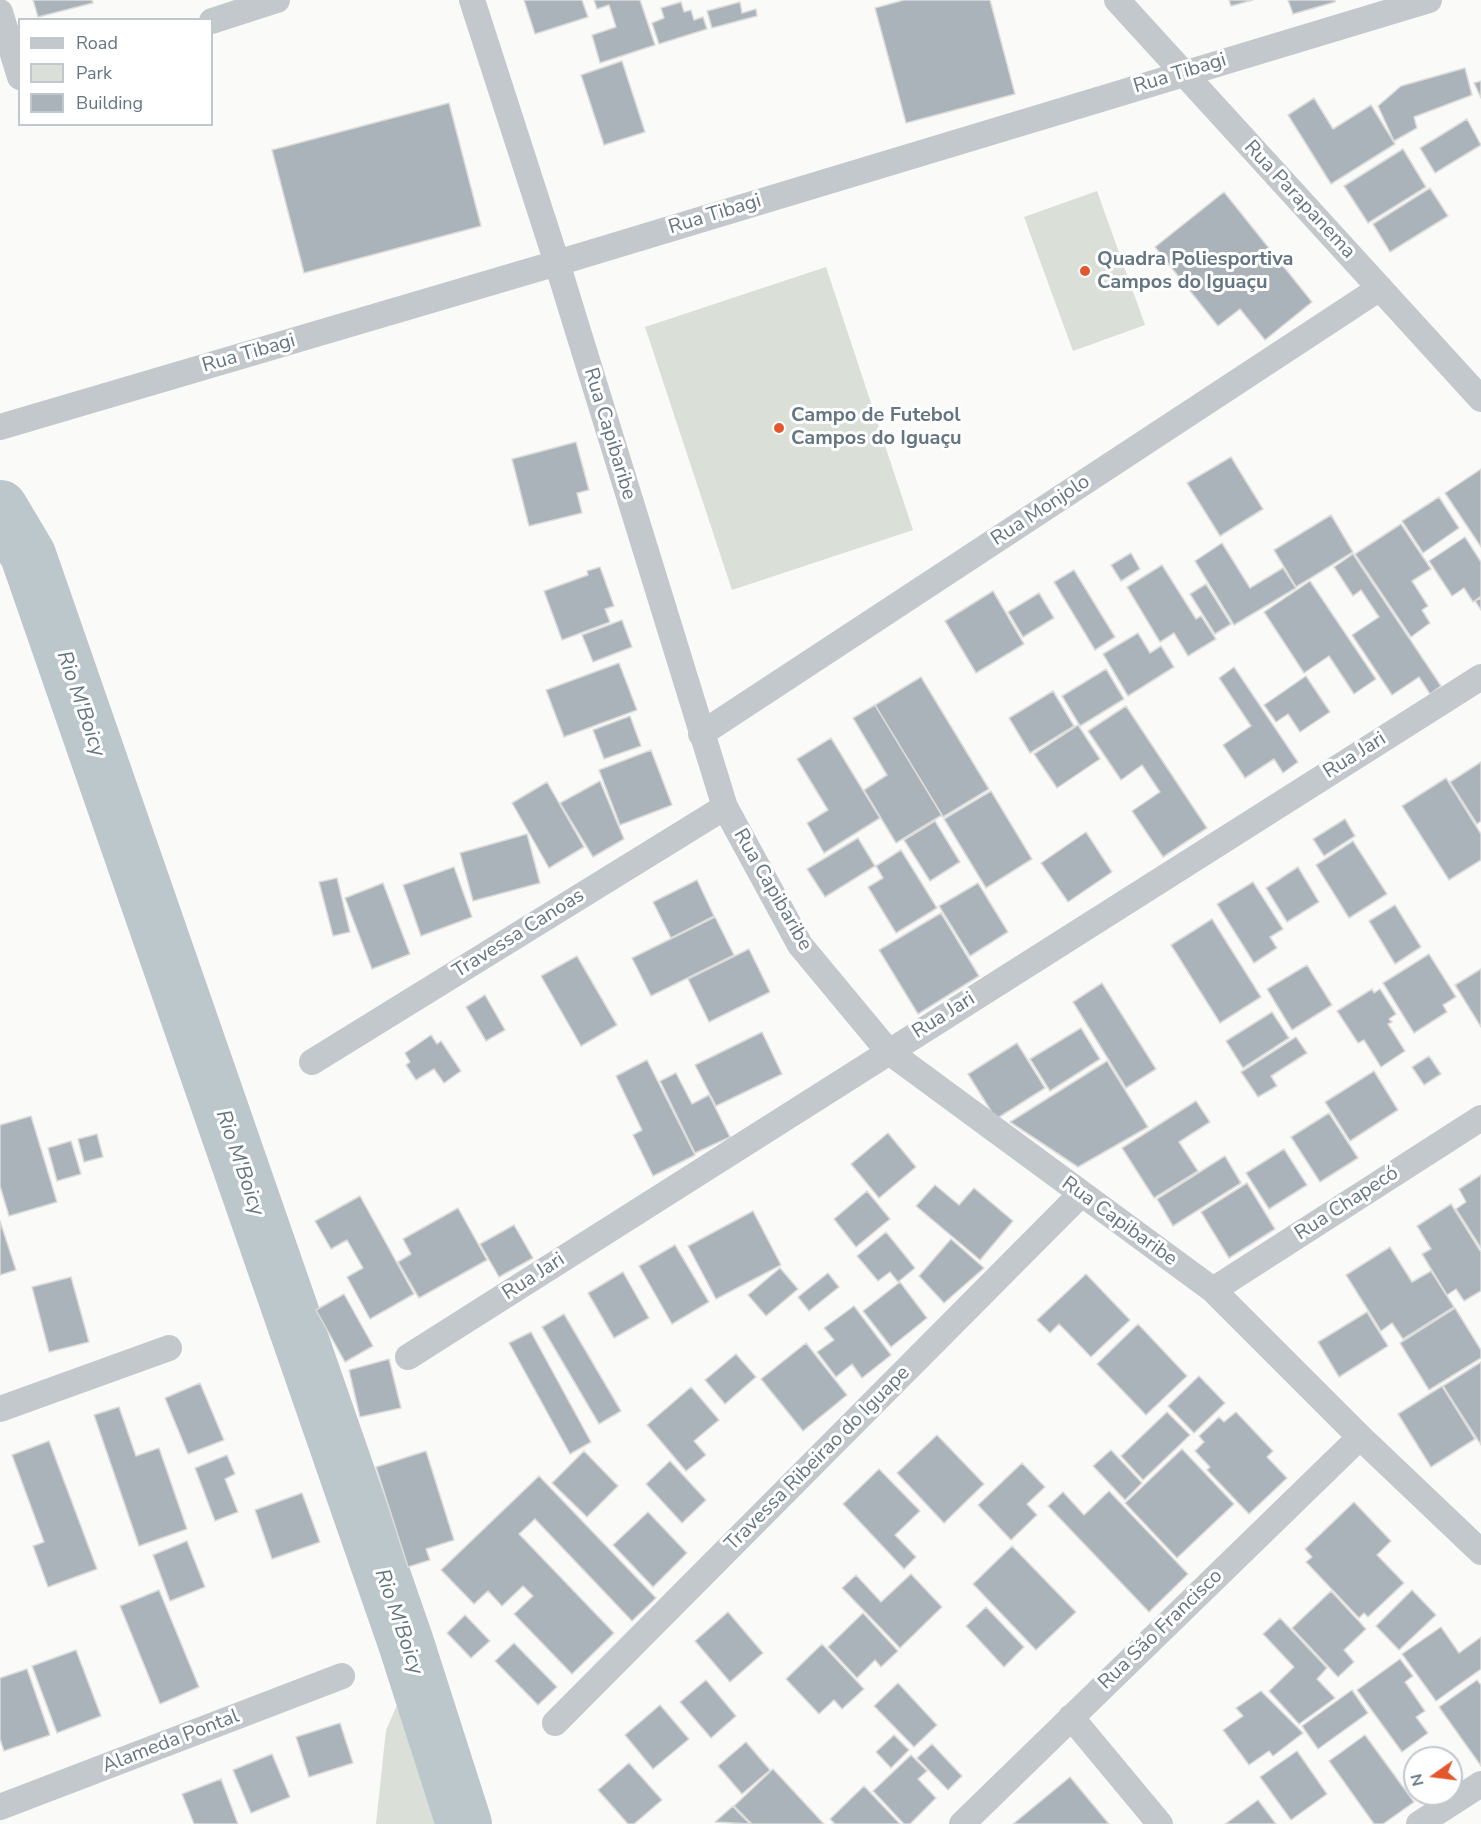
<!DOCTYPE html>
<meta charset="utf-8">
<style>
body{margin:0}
#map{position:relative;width:1481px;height:1824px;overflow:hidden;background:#fafaf8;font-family:"Nunito Sans",sans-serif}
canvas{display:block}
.legend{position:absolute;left:18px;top:18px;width:195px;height:108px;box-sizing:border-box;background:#fff;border:2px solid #c1c8cd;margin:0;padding:8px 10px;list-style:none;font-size:18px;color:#657683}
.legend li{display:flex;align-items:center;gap:12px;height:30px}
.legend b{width:30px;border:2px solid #c1c8cd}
.north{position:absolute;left:1403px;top:1746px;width:60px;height:60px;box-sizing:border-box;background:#fff;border:2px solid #c1c8cd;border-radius:50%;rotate:256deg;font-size:16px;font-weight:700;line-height:24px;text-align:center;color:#657683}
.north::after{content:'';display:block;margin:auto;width:21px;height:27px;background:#e4572e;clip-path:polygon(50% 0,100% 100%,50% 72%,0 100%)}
</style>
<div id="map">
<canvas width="1481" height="1824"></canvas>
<ul class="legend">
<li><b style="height:8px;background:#c3c8cc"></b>Road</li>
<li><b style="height:16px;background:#dadfd7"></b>Park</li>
<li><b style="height:16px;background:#aab3b9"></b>Building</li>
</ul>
<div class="north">N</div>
</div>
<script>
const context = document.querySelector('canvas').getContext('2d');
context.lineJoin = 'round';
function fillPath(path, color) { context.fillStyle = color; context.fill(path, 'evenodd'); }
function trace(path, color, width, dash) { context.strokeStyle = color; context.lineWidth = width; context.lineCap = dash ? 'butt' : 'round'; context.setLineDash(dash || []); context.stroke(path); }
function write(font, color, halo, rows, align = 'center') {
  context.font = font + ' "Nunito Sans",sans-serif'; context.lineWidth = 6; context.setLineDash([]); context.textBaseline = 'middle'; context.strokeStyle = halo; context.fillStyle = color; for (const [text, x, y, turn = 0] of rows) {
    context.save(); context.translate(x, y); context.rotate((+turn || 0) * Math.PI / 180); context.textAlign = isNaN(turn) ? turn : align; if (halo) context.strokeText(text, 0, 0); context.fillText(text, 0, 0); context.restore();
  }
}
fillPath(new Path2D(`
 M 1097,191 L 1145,325 L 1073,351 L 1024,217 Z
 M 826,267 L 913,530 L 732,590 L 645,327 Z
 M 440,1690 L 490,1824 L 376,1824 L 386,1730 L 402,1694 Z`), '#dadfd7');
trace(new Path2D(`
 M 0,508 L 28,555 L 406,1643 L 464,1824`), '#bbc7cb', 56);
const building = new Path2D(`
 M 33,0 L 92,0 L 93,3 L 38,17 Z
 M 524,0 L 582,0 L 588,17 L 535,34 Z
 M 594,0 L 640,0 L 655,45 L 600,63 L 592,35 L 616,27 L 609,5 L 597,9 Z
 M 904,0 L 990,0 L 1015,94 L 906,123 L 875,8 Z
 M 1229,0 L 1253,0 L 1231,6 Z
 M 1288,0 L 1335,0 L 1335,2 L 1293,14 Z
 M 681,2 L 684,12 L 691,10 L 694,20 L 703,17 L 707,29 L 659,44 L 652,23 L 664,18 L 661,8 Z
 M 740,2 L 742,13 L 756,9 L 757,16 L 712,28 L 707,11 Z
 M 622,61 L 645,132 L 604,145 L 581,75 Z
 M 1465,68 L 1472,95 L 1414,117 L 1417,128 L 1394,141 L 1378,106 L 1401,86 Z
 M 1481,81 L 1481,98 L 1474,83 Z
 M 1314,98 L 1333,129 L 1371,105 L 1395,144 L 1331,184 L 1288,115 Z
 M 449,103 L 481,226 L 304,273 L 272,150 Z
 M 1467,119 L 1481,145 L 1435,173 L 1420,148 Z
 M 1403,149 L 1426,187 L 1368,223 L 1344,186 Z
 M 1430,188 L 1448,216 L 1390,252 L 1373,224 Z
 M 1224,192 L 1312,302 L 1265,340 L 1240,309 L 1218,326 L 1155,247 Z
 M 576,442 L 589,490 L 577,493 L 582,513 L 529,526 L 512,459 Z
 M 1231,457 L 1263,509 L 1220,536 L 1187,483 Z
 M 1481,469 L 1481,547 L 1445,493 Z
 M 1439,497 L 1459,528 L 1423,553 L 1402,521 Z
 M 1331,515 L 1353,552 L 1296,587 L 1274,550 Z
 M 1401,524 L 1431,569 L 1412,581 L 1428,606 L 1422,610 L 1430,623 L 1411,637 L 1355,554 Z
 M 1465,537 L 1481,562 L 1481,596 L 1473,602 L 1464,588 L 1452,596 L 1429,561 Z
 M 1222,543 L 1250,588 L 1283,568 L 1296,588 L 1234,625 L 1195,561 Z
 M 1131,553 L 1140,569 L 1121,581 L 1111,565 Z
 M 1353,554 L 1441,686 L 1430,694 L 1419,677 L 1392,695 L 1352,635 L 1379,617 L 1361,590 L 1353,596 L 1334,567 Z
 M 1162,565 L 1196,619 L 1201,616 L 1216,639 L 1188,656 L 1174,633 L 1160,642 L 1127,587 Z
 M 600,567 L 614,606 L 605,609 L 610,622 L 562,640 L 544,591 L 588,575 L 587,571 Z
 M 1074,570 L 1115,637 L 1095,650 L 1054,582 Z
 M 1310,581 L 1376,679 L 1354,694 L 1329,656 L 1304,673 L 1264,612 Z
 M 1206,584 L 1231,624 L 1215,634 L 1190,594 Z
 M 993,591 L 1024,644 L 976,673 L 945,621 Z
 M 1039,593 L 1054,618 L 1023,637 L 1008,612 Z
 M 1481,598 L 1481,610 L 1475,601 Z
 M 622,620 L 632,647 L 593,662 L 582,635 Z
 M 1138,633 L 1150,653 L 1161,646 L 1174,667 L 1128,696 L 1103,654 Z
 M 619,663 L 637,710 L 564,737 L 546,690 Z
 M 1234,667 L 1298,762 L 1283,773 L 1274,759 L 1245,778 L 1223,745 L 1251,726 L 1219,678 Z
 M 1106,669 L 1124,699 L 1080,726 L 1062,696 Z
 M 1306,676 L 1330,712 L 1300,732 L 1288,714 L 1276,722 L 1264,705 Z
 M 921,677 L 989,789 L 943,817 L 875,705 Z
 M 1053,691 L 1074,726 L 1030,753 L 1009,718 Z
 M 875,705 L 942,815 L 896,843 L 864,790 L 887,775 L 853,718 Z
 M 1126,706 L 1207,828 L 1163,857 L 1132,811 L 1160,792 L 1142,765 L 1121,780 L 1088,731 Z
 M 630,716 L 641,746 L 604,759 L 593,730 Z
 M 1078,725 L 1100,759 L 1057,788 L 1034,754 Z
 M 831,738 L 880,818 L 824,853 L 807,823 L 828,810 L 797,759 Z
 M 651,750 L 672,805 L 620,825 L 599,770 Z
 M 1481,762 L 1481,821 L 1477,824 L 1450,782 Z
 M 1446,778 L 1481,834 L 1481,860 L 1449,880 L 1402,806 Z
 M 600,781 L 624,839 L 593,857 L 560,803 Z
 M 547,782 L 584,847 L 549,868 L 512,803 Z
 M 991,791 L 1032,859 L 986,888 L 944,819 Z
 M 1345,819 L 1355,836 L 1324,856 L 1313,839 Z
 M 935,821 L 960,862 L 930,881 L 904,840 Z
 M 1086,832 L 1112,872 L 1068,902 L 1041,863 Z
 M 527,834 L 540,883 L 473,901 L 460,853 Z
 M 858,838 L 875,866 L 825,897 L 807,869 Z
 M 1353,841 L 1387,894 L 1349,918 L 1316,865 Z
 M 901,850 L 937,908 L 896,933 L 868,887 L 883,878 L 876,866 Z
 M 454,867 L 472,917 L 421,936 L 403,885 Z
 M 1298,867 L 1319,902 L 1287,922 L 1266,888 Z
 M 337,878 L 350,932 L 333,936 L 319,882 Z
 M 697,880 L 714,916 L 671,938 L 653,902 Z
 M 1253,882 L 1283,929 L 1270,937 L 1277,948 L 1254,963 L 1217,904 Z
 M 383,883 L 410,954 L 372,969 L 345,898 Z
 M 978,883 L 1008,932 L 970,956 L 939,906 Z
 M 1395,905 L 1421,947 L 1395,964 L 1369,921 Z
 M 941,913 L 979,976 L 918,1014 L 879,950 Z
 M 715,917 L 734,955 L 651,996 L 632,958 Z
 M 1212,919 L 1261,997 L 1220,1023 L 1171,945 Z
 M 749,949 L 770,992 L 709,1022 L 688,979 Z
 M 1429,954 L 1456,997 L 1443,1005 L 1447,1012 L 1414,1033 L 1383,983 Z
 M 577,956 L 617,1025 L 581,1046 L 541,976 Z
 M 1307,965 L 1332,1005 L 1292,1030 L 1267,989 Z
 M 1481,969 L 1481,1027 L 1455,985 Z
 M 1102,983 L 1156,1069 L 1126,1088 L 1073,1002 Z
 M 1372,989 L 1374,993 L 1380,989 L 1396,1014 L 1389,1019 L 1392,1022 L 1388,1024 L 1405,1051 L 1381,1067 L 1364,1040 L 1358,1043 L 1337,1011 Z
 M 485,995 L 505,1030 L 486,1041 L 466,1007 Z
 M 1272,1012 L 1289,1038 L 1243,1068 L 1226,1041 Z
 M 1081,1028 L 1100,1059 L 1050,1091 L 1030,1059 Z
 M 762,1032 L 782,1074 L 716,1106 L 695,1065 Z
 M 431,1035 L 437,1044 L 441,1041 L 461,1071 L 444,1083 L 434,1069 L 416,1080 L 406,1065 L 410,1062 L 405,1053 Z
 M 1296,1037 L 1307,1053 L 1271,1076 L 1277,1086 L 1258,1097 L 1241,1072 Z
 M 1017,1043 L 1045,1088 L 996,1119 L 968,1074 Z
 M 1429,1056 L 1441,1074 L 1424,1085 L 1412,1067 Z
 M 647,1060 L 695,1155 L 653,1176 L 633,1135 L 642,1130 L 616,1076 Z
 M 1107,1061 L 1148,1127 L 1078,1167 L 1010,1122 Z
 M 1374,1071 L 1398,1110 L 1350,1141 L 1325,1102 Z
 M 676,1073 L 692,1104 L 709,1095 L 730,1137 L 695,1153 L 660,1081 Z
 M 1196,1101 L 1210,1122 L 1179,1142 L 1198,1171 L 1154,1198 L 1122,1148 Z
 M 1329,1113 L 1358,1158 L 1320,1182 L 1291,1137 Z
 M 31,1116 L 57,1202 L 9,1216 L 0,1186 L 0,1125 Z
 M 888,1133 L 916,1167 L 879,1198 L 851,1164 Z
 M 97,1134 L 103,1157 L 84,1162 L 78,1139 Z
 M 71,1141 L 81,1174 L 57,1181 L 48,1148 Z
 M 1284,1149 L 1307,1185 L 1269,1209 L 1246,1173 Z
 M 1225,1156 L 1241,1183 L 1173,1226 L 1157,1199 Z
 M 1481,1175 L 1481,1248 L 1456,1209 L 1466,1202 L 1459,1189 Z
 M 1247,1183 L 1275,1229 L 1229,1258 L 1201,1212 Z
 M 935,1185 L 959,1205 L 974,1188 L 1013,1221 L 980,1260 L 916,1206 Z
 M 867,1191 L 890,1219 L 856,1247 L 834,1219 Z
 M 360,1196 L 414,1294 L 370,1319 L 347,1277 L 363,1268 L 347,1240 L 331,1249 L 315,1221 Z
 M 1451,1204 L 1481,1252 L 1481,1291 L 1464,1301 L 1456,1289 L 1447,1295 L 1422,1254 L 1431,1249 L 1417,1226 Z
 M 458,1208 L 487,1260 L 419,1298 L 398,1262 L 411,1254 L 403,1239 Z
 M 753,1211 L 781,1265 L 716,1299 L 688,1246 Z
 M 0,1221 L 16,1270 L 0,1275 Z
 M 514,1225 L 533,1258 L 499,1277 L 480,1244 Z
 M 886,1232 L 915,1268 L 898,1282 L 890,1272 L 878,1281 L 857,1256 Z
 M 951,1239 L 984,1268 L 944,1303 L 919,1276 Z
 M 675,1245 L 709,1302 L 672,1324 L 639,1266 Z
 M 1390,1247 L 1412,1282 L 1431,1271 L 1454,1307 L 1403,1339 L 1392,1323 L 1381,1331 L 1346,1275 Z
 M 780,1268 L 798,1289 L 766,1316 L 748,1295 Z
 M 623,1272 L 649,1318 L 614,1338 L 588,1293 Z
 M 828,1273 L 839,1287 L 809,1311 L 798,1297 Z
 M 1086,1274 L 1130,1320 L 1091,1357 L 1059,1324 L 1050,1333 L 1037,1320 Z
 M 71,1277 L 89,1342 L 49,1352 L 32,1287 Z
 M 900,1282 L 927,1318 L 891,1347 L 863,1311 Z
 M 344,1294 L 373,1346 L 345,1362 L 316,1310 Z
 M 854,1306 L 891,1355 L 862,1378 L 852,1364 L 836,1377 L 817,1352 L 834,1340 L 824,1328 Z
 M 1455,1308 L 1481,1350 L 1481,1358 L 1429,1390 L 1400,1343 Z
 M 1367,1312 L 1388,1346 L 1339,1377 L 1318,1342 Z
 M 564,1314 L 621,1411 L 599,1424 L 542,1327 Z
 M 1138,1324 L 1187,1376 L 1146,1415 L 1097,1364 Z
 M 531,1332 L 591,1442 L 570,1454 L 509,1343 Z
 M 806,1343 L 847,1395 L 803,1431 L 761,1379 Z
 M 736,1354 L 756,1377 L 725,1404 L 705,1380 Z
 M 389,1359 L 401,1408 L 360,1417 L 349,1370 Z
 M 1481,1362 L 1481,1445 L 1443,1386 Z
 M 1199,1376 L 1225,1403 L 1194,1433 L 1168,1406 Z
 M 200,1383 L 224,1440 L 188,1454 L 165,1398 Z
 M 1442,1386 L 1475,1439 L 1431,1467 L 1398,1414 Z
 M 691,1387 L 719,1420 L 694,1441 L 706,1455 L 686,1471 L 647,1425 Z
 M 119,1407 L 136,1456 L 159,1448 L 187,1529 L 139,1546 L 94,1415 Z
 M 1167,1412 L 1190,1435 L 1143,1480 L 1121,1456 Z
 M 1236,1412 L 1273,1451 L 1267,1457 L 1287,1478 L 1249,1514 L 1207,1470 L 1210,1467 L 1195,1451 L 1204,1442 L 1199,1436 L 1219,1417 L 1224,1422 Z
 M 937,1435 L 984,1484 L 944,1523 L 897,1473 Z
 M 49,1441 L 97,1569 L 48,1587 L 33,1546 L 44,1542 L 12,1455 Z
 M 1182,1449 L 1234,1504 L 1177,1558 L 1125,1503 Z
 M 1111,1450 L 1142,1483 L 1125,1500 L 1093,1466 Z
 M 426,1451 L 454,1540 L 426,1549 L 430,1560 L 408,1567 L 376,1467 Z
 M 584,1451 L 618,1486 L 587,1517 L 552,1483 Z
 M 227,1455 L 235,1474 L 225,1479 L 238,1512 L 215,1521 L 195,1468 Z
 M 670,1461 L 706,1500 L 682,1523 L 646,1484 Z
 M 1022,1463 L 1045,1487 L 1027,1504 L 1037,1515 L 1011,1540 L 978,1505 Z
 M 879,1469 L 920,1511 L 895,1535 L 916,1557 L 904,1569 L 843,1504 Z
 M 539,1476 L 656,1598 L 632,1621 L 535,1519 L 519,1534 L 614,1633 L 572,1674 L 514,1614 L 533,1596 L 523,1586 L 502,1606 L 488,1591 L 474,1604 L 441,1570 Z
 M 1109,1491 L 1188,1574 L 1149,1612 L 1048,1506 L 1063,1492 L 1084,1515 Z
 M 302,1493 L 320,1542 L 272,1559 L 255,1510 Z
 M 1354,1502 L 1391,1541 L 1377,1555 L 1404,1583 L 1368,1617 L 1364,1613 L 1359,1618 L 1306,1562 L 1312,1557 L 1305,1549 Z
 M 648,1512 L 687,1553 L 653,1587 L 613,1545 Z
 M 187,1541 L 205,1587 L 170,1601 L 153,1555 Z
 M 1012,1546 L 1076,1612 L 1036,1650 L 973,1584 Z
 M 911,1574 L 942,1607 L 900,1648 L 842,1588 L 856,1575 L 881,1602 Z
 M 159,1590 L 199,1687 L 160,1704 L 120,1606 Z
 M 1412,1590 L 1436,1615 L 1399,1650 L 1376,1626 Z
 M 1331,1591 L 1366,1629 L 1344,1650 L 1354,1662 L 1338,1677 L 1292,1628 Z
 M 986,1607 L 1024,1647 L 1004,1667 L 966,1626 Z
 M 728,1612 L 763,1653 L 730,1682 L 695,1641 Z
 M 863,1613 L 898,1651 L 881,1667 L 875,1660 L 857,1678 L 828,1647 Z
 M 465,1615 L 490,1641 L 471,1658 L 447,1633 Z
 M 1280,1618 L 1327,1668 L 1317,1679 L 1335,1698 L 1299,1724 L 1269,1691 L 1294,1667 L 1263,1634 Z
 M 1441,1627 L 1459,1653 L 1481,1637 L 1481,1669 L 1436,1701 L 1402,1654 Z
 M 514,1643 L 557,1687 L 538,1705 L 495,1661 Z
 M 822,1644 L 864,1689 L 842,1709 L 834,1700 L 819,1714 L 786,1679 Z
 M 76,1650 L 101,1716 L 57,1733 L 32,1666 Z
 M 1400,1659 L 1413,1676 L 1405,1682 L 1425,1711 L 1416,1717 L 1428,1733 L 1402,1752 L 1357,1690 Z
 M 27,1669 L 50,1735 L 4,1751 L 0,1739 L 0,1678 Z
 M 706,1680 L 736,1716 L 711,1738 L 680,1702 Z
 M 1477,1680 L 1481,1685 L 1481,1766 L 1439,1707 Z
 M 898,1683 L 937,1725 L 914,1747 L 874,1706 Z
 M 1352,1690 L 1368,1713 L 1318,1749 L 1302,1726 Z
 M 1261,1691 L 1303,1733 L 1273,1756 L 1269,1751 L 1249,1765 L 1223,1730 L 1243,1716 L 1236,1708 Z
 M 660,1705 L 689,1739 L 653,1769 L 625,1735 Z
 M 340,1723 L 353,1763 L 309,1777 L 296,1737 Z
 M 894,1735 L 909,1750 L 891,1768 L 876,1752 Z
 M 1365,1735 L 1414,1802 L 1383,1824 L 1374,1824 L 1329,1761 Z
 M 746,1742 L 770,1770 L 742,1794 L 718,1766 Z
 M 932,1744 L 962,1776 L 948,1790 L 917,1758 Z
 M 1297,1751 L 1327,1794 L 1291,1820 L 1260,1777 Z
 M 272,1754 L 290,1797 L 251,1813 L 233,1770 Z
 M 911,1755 L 927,1771 L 918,1779 L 936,1798 L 910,1824 L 904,1824 L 873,1791 Z
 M 629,1763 L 662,1800 L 634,1824 L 628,1824 L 598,1790 Z
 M 773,1769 L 824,1824 L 752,1824 L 734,1806 Z
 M 1070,1777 L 1109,1824 L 1013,1824 Z
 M 221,1779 L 238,1824 L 194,1824 L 182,1794 Z
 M 864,1786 L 900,1824 L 835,1824 L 830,1819 Z
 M 1258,1800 L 1276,1824 L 1225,1824 Z
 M 733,1806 L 738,1812 L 750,1824 L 715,1822 Z`);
fillPath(building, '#aab3b9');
trace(building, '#dcdcda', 1.5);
trace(new Path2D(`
 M 472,0 L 557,263 L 725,807 L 800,945 L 888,1051 L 1213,1290 L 1360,1437 L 1481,1552
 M 1117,0 L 1481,399
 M 0,12 L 20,77
 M 212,21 L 277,0
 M 0,427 L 557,263 L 1429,0
 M 701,734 L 1380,288
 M 312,1062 L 725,807
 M 1213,1290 L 1481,1118
 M 408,1357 L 1481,677
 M 0,1409 L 169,1348
 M 1071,1717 L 1160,1824
 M 555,1723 L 1080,1195
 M 0,1807 L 342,1676
 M 962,1824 L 1360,1437
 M 1419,1824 L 1481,1784`), '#c3c8cc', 26);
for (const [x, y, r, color] of [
 [1085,271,6,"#e4572e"],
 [779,428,6,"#e4572e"]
]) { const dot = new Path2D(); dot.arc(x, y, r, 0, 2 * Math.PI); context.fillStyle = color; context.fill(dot); trace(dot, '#fff', 2); }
write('20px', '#657683', '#fff', [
 ["Rua Tibagi",1180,74,-17],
 ["Rua Parapanema",1299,200,47],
 ["Rua Tibagi",715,215,-17],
 ["Rua Tibagi",249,354,-16],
 ["Rua Capibaribe",609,434,73],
 ["Rua Monjolo",1041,511,-33],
 ["Rua Jari",1355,756,-32],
 ["Rua Capibaribe",772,890,60],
 ["Travessa Canoas",519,934,-32],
 ["Rua Jari",944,1016,-32],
 ["Rua Chapecó",1347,1204,-33],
 ["Rua Capibaribe",1119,1222,36],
 ["Rua Jari",534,1277,-33],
 ["Travessa Ribeirao do Iguape",818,1459,-45],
 ["Rua São Francisco",1161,1630,-44],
 ["Alameda Pontal",171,1742,-21]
]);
write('bold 20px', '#657683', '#fff', [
 ["Quadra Poliesportiva",1097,260],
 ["Campos do Iguaçu",1097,283],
 ["Campo de Futebol",791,416],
 ["Campos do Iguaçu",791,439]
], 'left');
write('italic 21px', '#60757c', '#fff', [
 ["Rio M'Boicy",80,704,71],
 ["Rio M'Boicy",239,1163,71],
 ["Rio M'Boicy",398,1622,71]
]);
</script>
